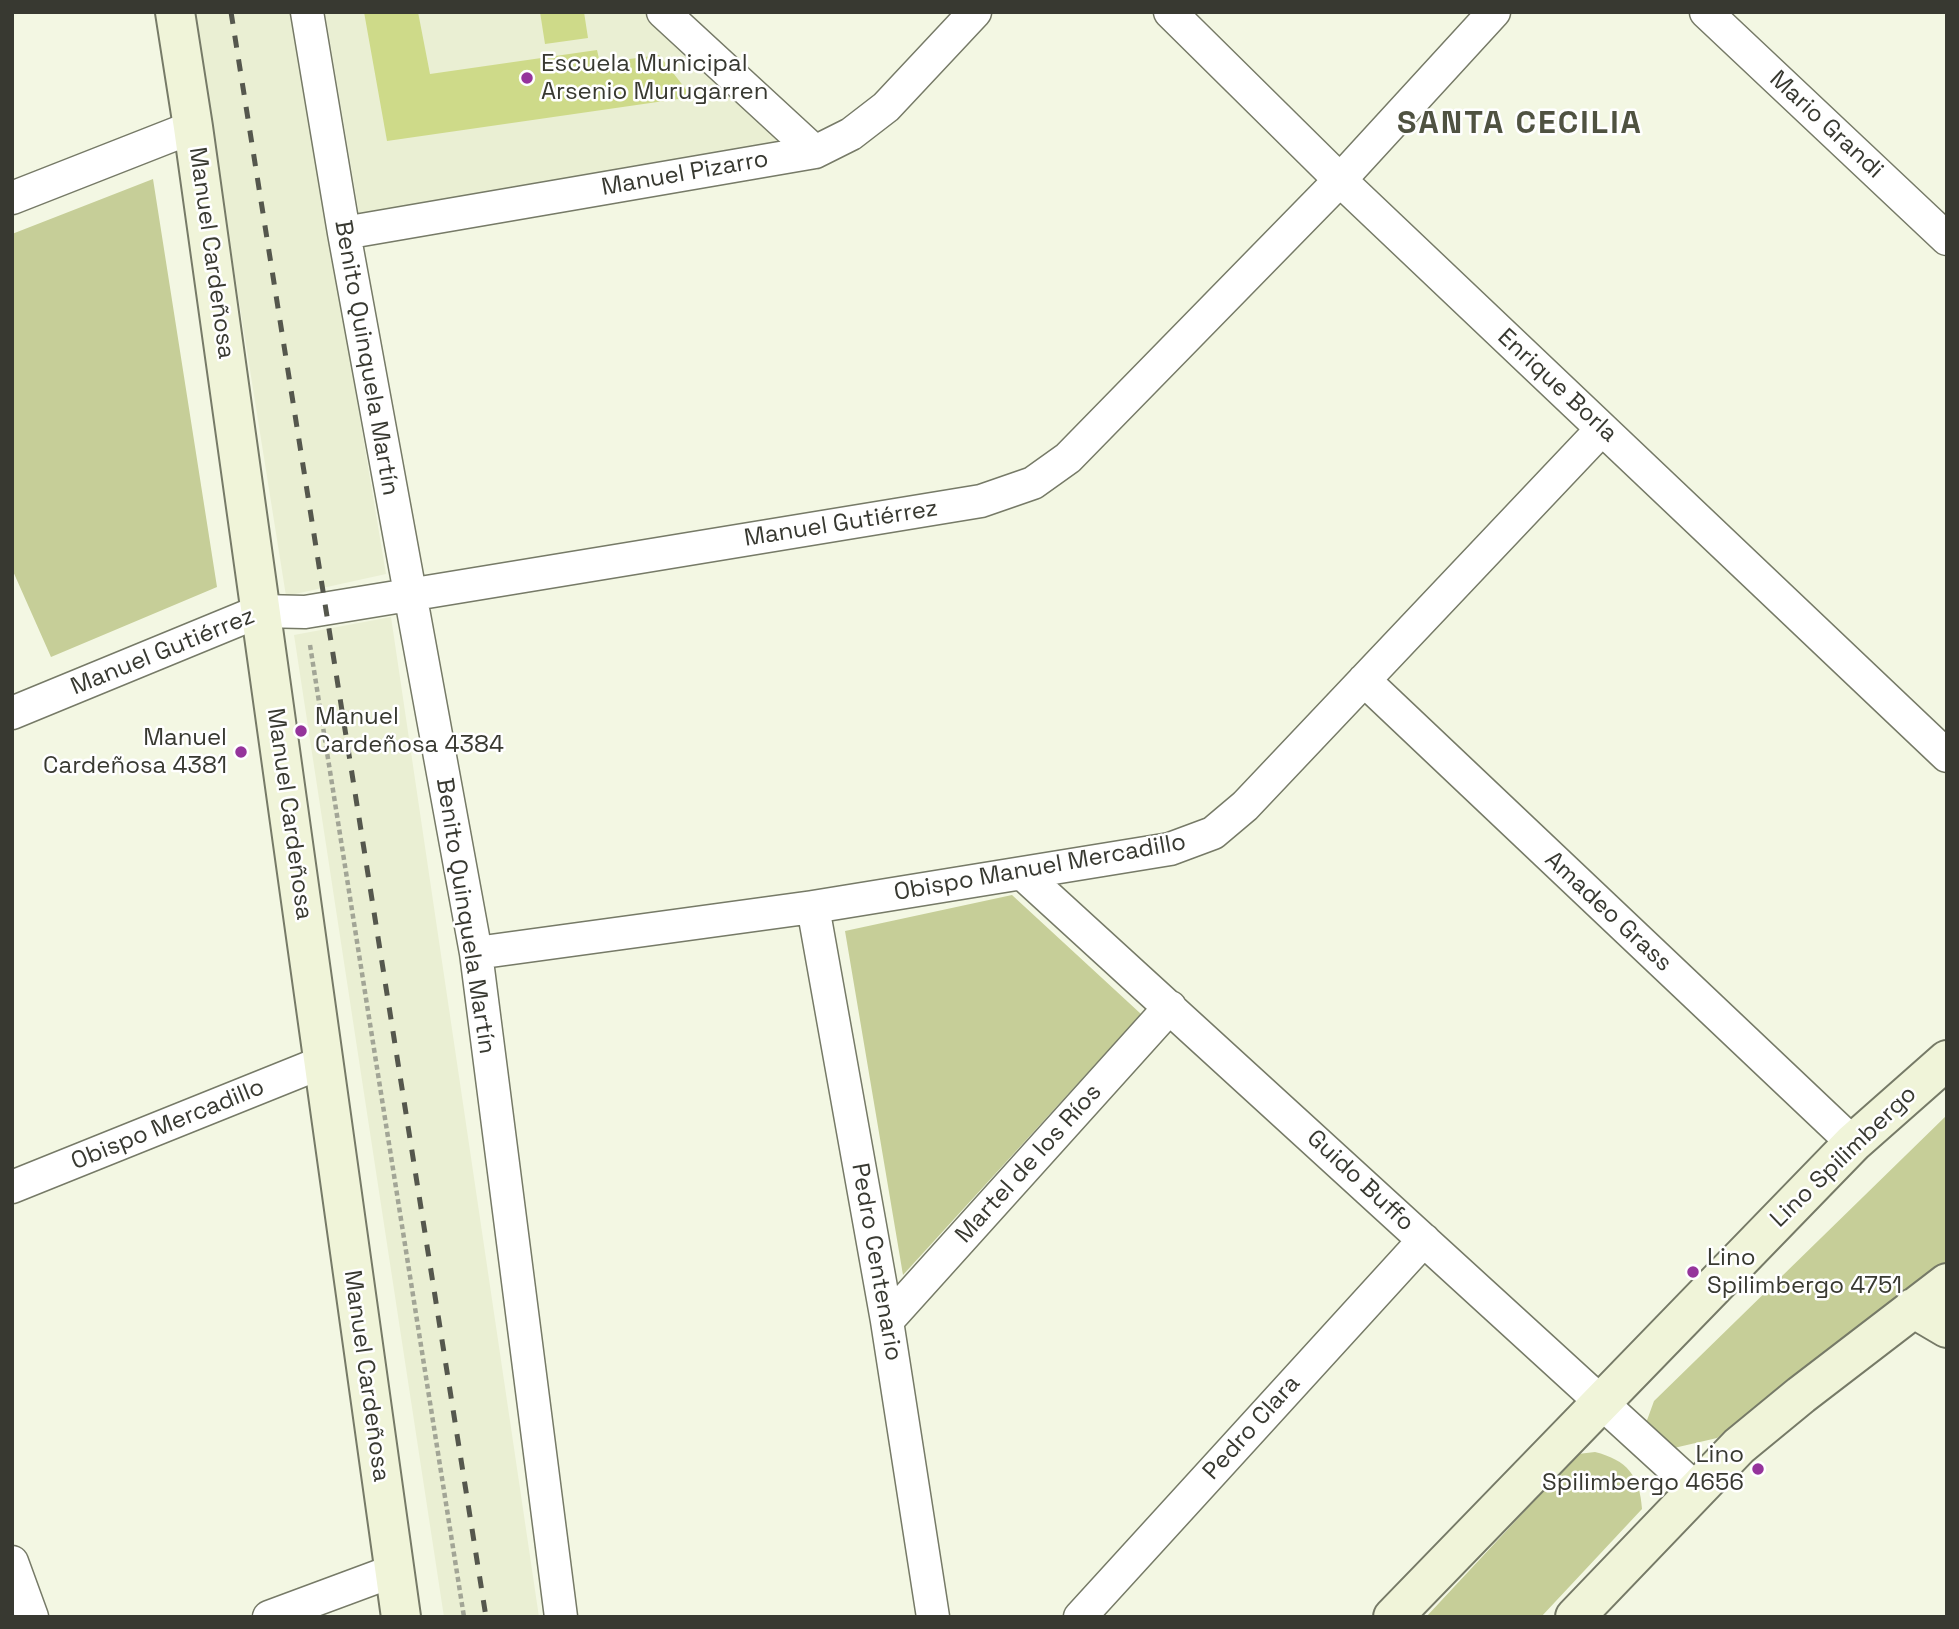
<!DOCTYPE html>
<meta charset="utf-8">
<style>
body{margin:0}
#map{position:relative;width:1959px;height:1629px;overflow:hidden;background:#f3f7e3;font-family:"Space Grotesk",sans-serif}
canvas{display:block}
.frame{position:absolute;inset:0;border:14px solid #383931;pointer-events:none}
</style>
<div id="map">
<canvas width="1959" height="1629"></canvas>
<div class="frame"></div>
</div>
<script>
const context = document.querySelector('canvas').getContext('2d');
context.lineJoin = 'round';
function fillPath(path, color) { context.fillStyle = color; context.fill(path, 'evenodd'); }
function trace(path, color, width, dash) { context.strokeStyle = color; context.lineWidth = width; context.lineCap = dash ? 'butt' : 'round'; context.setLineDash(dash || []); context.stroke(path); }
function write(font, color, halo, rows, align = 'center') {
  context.font = font + ' "Space Grotesk",sans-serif'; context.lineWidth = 5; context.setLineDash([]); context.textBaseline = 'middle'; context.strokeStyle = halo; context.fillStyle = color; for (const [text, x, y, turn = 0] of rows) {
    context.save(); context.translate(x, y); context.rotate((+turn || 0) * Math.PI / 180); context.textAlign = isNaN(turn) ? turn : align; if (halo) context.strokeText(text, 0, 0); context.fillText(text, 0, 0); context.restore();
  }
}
fillPath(new Path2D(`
 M 193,12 L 292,12 L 386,574 L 286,596 Z
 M 325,12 L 645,12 L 790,144 L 359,214 Z
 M 391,617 L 539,1617 L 444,1617 L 294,635 Z`), '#eaefd3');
fillPath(new Path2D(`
 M 153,179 L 217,587 L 51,657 L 12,569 L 12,234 Z
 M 1012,895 L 1141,1014 L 903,1275 L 845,931 Z
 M 1947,1115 L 1947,1265 L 1717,1438 L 1674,1448 L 1646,1423 L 1654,1401 Z
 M 1595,1452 C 1627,1460 1640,1476 1642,1509 L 1541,1617 L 1426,1617 L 1578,1454 Z`), '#c6ce98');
fillPath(new Path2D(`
 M 364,12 L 418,12 L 430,74 L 597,50 L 600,63 L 659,55 L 692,97 L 387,141 Z
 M 540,12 L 584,12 L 588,38 L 545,44 Z`), '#ceda89');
const minor = new Path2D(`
 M 307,12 L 344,233 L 476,953 L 561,1617
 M 663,12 L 815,152
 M 1170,12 L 1340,180 L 1947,756
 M 1706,12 L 1947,239
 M 12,198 L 193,127
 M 344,233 L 815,152 L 851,134 L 886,107 L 975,12
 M 1364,680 L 1853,1143
 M 12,713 L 260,611 L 305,612 L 981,501 L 1033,483 L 1068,458 L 1340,180 L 1494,12
 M 1024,875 L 1696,1489
 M 813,907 L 887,1321 L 933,1617
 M 476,953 L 813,907 L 1170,849 L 1213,833 L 1245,806 L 1602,429
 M 12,1187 L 323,1062
 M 887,1321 L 1170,1007
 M 12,1562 L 32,1617
 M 269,1617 L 393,1571
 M 1080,1617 L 1424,1240`);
const secondary = new Path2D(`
 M 175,12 L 193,127 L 401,1617
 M 1913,1308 L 1947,1328
 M 1393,1617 L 1853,1143 L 1947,1060
 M 1575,1617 L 1739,1446 L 1801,1395 L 1947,1283`);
trace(minor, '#767a67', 35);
trace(secondary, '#767a67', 42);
trace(new Path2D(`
 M 310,645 L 464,1617`), '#a2a596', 4.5, [5, 3.5]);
trace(minor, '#fff', 32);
trace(secondary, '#f0f4d9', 38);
trace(new Path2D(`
 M 231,12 L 486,1617`), '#55574d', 5, [12, 12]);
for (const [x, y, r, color] of [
 [527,78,7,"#95349b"],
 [301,731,7,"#95349b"],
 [241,752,7,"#95349b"],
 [1693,1272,7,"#95349b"],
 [1758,1469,7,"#95349b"]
]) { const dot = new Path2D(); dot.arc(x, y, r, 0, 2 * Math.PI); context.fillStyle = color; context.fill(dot); trace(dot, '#fff', 2.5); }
write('24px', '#383931', '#fff', [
 ["Escuela Municipal",541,64],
 ["Arsenio Murugarren",541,92],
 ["Manuel",315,717],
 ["Cardeñosa 4384",315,745],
 ["Manuel",227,738,"right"],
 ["Cardeñosa 4381",227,766,"right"],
 ["Lino",1707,1258],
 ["Spilimbergo 4751",1707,1286],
 ["Lino",1744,1455,"right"],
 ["Spilimbergo 4656",1744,1483,"right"]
], 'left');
write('24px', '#383931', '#fff', [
 ["Mario Grandi",1826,125,43],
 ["Manuel Pizarro",685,174,-10],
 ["Manuel Cardeñosa",211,253,82],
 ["Benito Quinquela Martín",366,358,80],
 ["Enrique Borla",1557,386,43],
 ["Manuel Gutiérrez",841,524,-9],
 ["Manuel Gutiérrez",163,652,-22],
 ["Manuel Cardeñosa",289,814,82],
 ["Obispo Manuel Mercadillo",1040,868,-10],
 ["Amadeo Grass",1608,912,43],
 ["Benito Quinquela Martín",465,916,81],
 ["Obispo Mercadillo",168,1125,-22],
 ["Lino Spilimbergo",1844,1157,-44],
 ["Martel de los Ríos",1029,1164,-48],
 ["Guido Buffo",1360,1181,43],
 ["Pedro Centenario",876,1262,80],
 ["Manuel Cardeñosa",366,1376,82],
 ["Pedro Clara",1252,1428,-48]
]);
context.letterSpacing = '2px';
write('bold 32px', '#4f5241', '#fff', [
 ["SANTA CECILIA",1520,124]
]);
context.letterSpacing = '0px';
</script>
